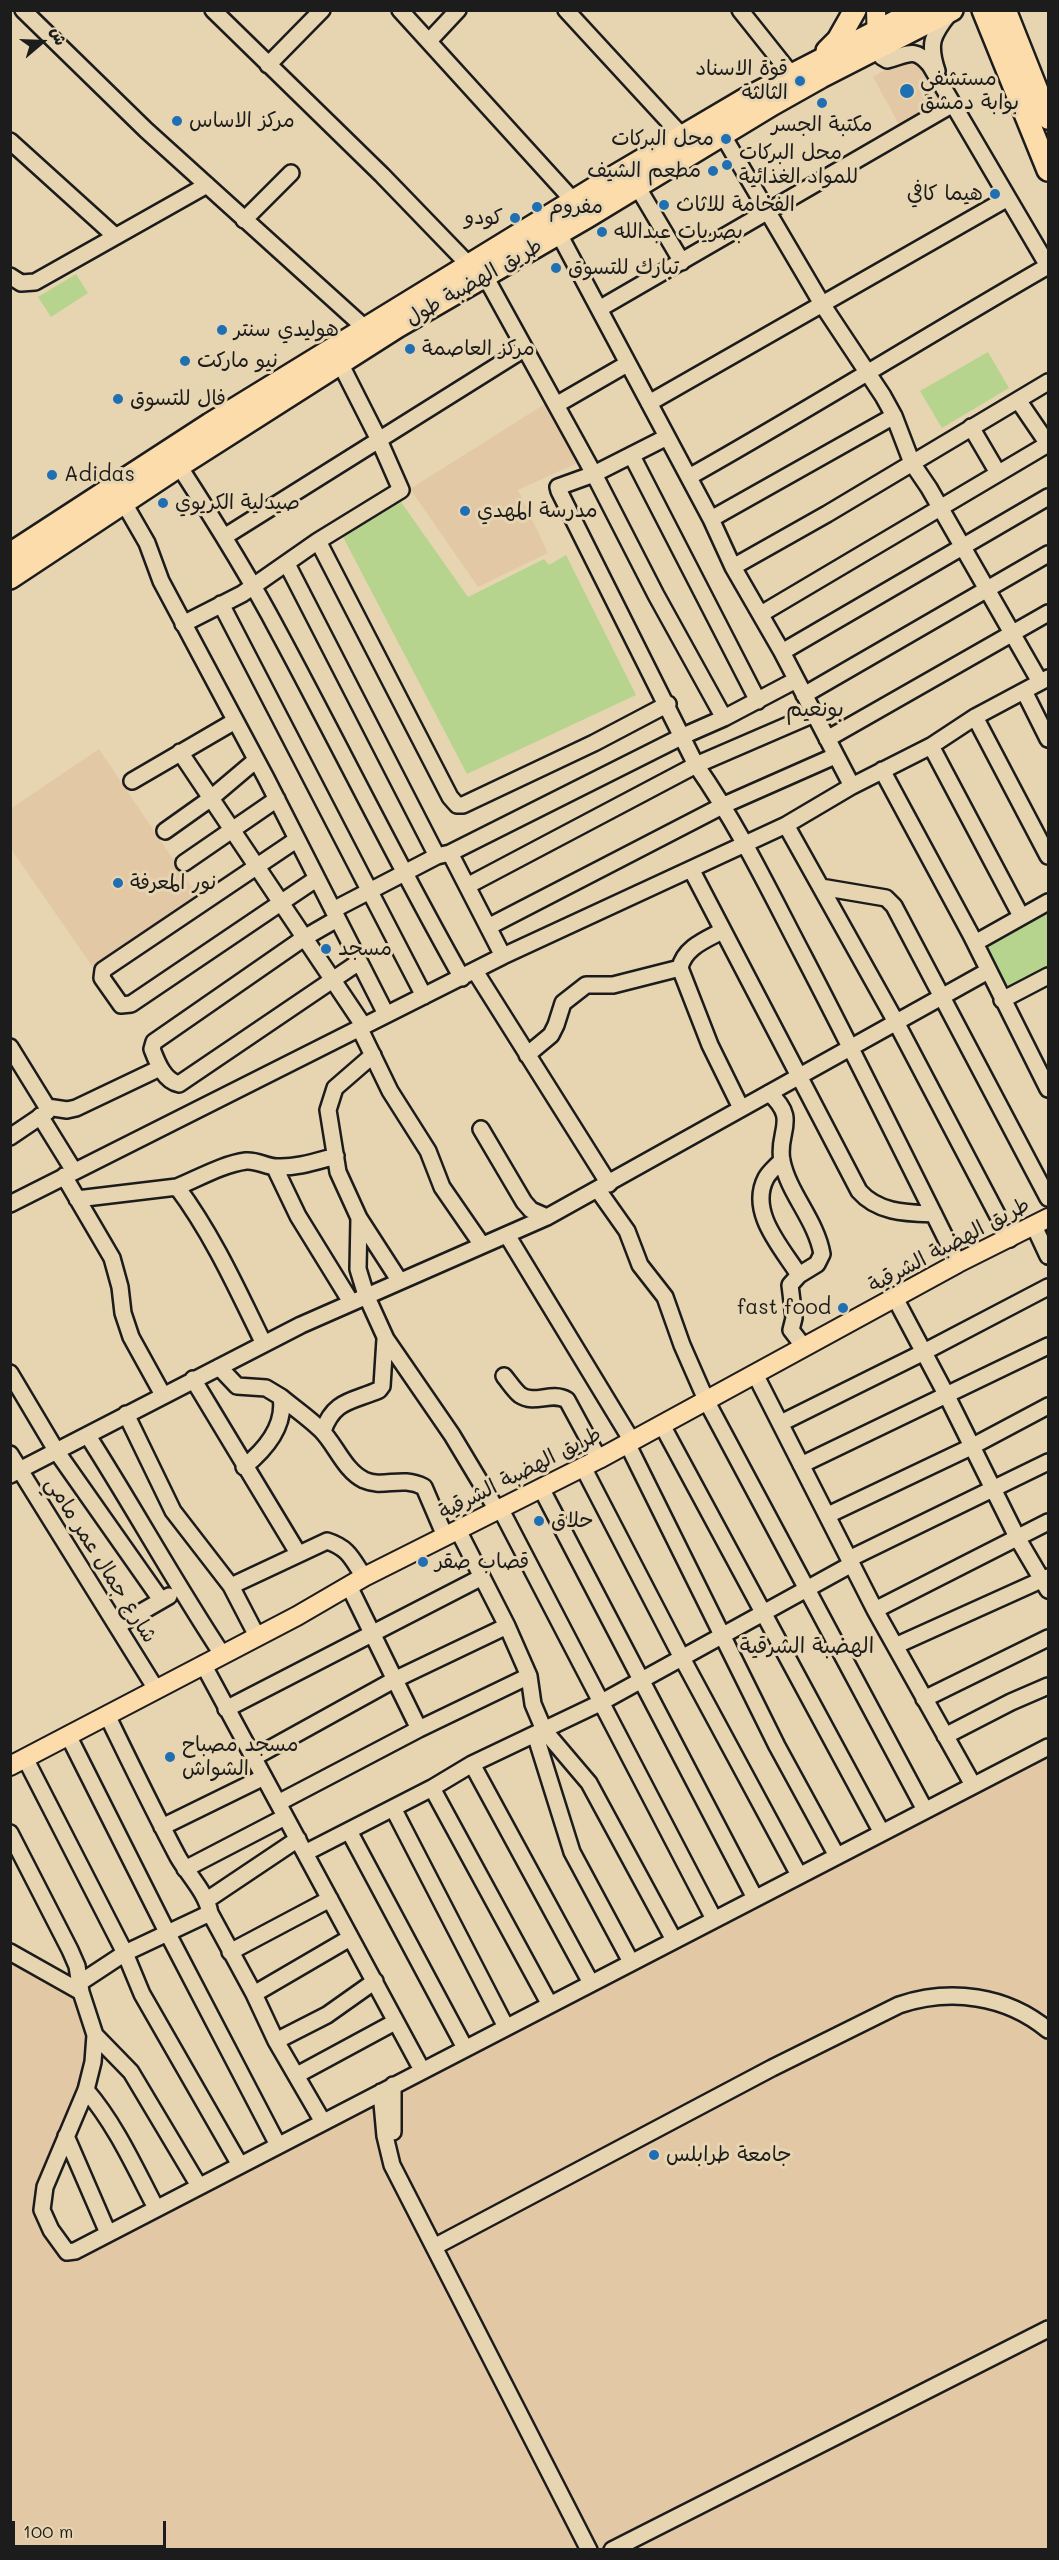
<!DOCTYPE html>
<meta charset="utf-8">
<style>
body{margin:0}
#map{position:relative;width:1059px;height:2560px;overflow:hidden;background:#e7d5b2;font-family:Mali,"Playpen Sans Arabic",sans-serif}
canvas{display:block}
.frame{position:absolute;inset:0;border:12px solid #1c1c1c;pointer-events:none}
.north{position:absolute;left:12px;top:12px;width:60px;height:60px;-webkit-text-stroke:4px #e7d5b2;paint-order:stroke;rotate:71deg;font-size:16px;font-weight:700;line-height:24px;text-align:center;color:#1c1c1c}
.north::after{content:'';display:block;margin:auto;width:21px;height:27px;background:#1c1c1c;clip-path:polygon(50% 0,100% 100%,50% 72%,0 100%)}
.scale{position:absolute;left:12px;top:2521px;width:154px;height:27px;box-sizing:border-box;border:3px solid #1c1c1c;border-top:0;padding-left:8px;font-size:18px;line-height:21px;white-space:nowrap;color:#1c1c1c;-webkit-text-stroke:4px #e7d5b2;paint-order:stroke}
</style>
<div id="map">
<canvas width="1059" height="2560"></canvas>
<div class="frame"></div>
<div class="north">ش</div>
<div class="scale">100 m</div>
</div>
<script>
const context = document.querySelector('canvas').getContext('2d');
context.lineJoin = 'round';
function fillPath(path, color) { context.fillStyle = color; context.fill(path, 'evenodd'); }
function trace(path, color, width, dash) { context.strokeStyle = color; context.lineWidth = width; context.lineCap = dash ? 'butt' : 'round'; context.setLineDash(dash || []); context.stroke(path); }
function write(font, color, halo, rows, align = 'center') {
  context.font = font + ' Mali,"Playpen Sans Arabic",sans-serif'; context.lineWidth = 6; context.setLineDash([]); context.textBaseline = 'middle'; context.strokeStyle = halo; context.fillStyle = color; for (const [text, x, y, turn = 0] of rows) {
    context.save(); context.translate(x, y); context.rotate((+turn || 0) * Math.PI / 180); context.textAlign = isNaN(turn) ? turn : align; if (halo) context.strokeText(text, 0, 0); context.fillText(text, 0, 0); context.restore();
  }
}
fillPath(new Path2D(`
 M 900,61 L 921,64 L 941,105 L 902,130 L 873,77 Z
 M 548,402 L 582,461 L 518,490 L 548,553 L 478,587 L 410,489 Z
 M 99,749 L 198,896 L 94,969 L 11,849 L 10,809 Z
 M 1048,1747 L 1048,2549 L 11,2549 L 10,1952 L 81,1992 L 95,2035 L 42,2210 L 67,2252 Z`), '#e3c8a6');
fillPath(new Path2D(`
 M 76,274 L 88,293 L 51,317 L 38,297 Z
 M 988,352 L 1009,388 L 942,428 L 920,391 Z
 M 401,502 L 468,597 L 544,559 L 549,565 L 566,555 L 636,695 L 467,774 L 343,537 Z
 M 1048,913 L 1048,971 L 1011,991 L 986,947 Z`), '#b6d48d');
const minor = new Path2D(`
 M 23,10 L 146,130 L 365,328
 M 213,10 L 382,175 L 469,265
 M 400,10 L 580,208
 M 566,10 L 683,137
 M 740,10 L 791,74
 M 429,41 L 458,10
 M 877,49 L 882,57 L 887,60 C 907,55 914,46 930,65 L 1048,266
 M 268,65 L 322,10
 M 937,71 C 928,44 932,35 949,14
 M 722,134 L 822,304 L 883,396 L 894,416 L 912,463 L 929,488 L 1040,682
 M 10,141 L 115,236
 M 637,186 L 682,262
 M 244,220 L 291,173
 M 559,234 L 711,519 L 733,567 L 782,652 L 852,786
 M 10,276 L 21,283 L 35,282 L 207,185
 M 485,276 L 594,474 L 656,595 L 724,718
 M 599,309 L 953,104
 M 1018,400 L 1048,444
 M 649,403 L 1008,198
 M 556,405 L 627,364
 M 971,427 L 998,473
 M 667,437 L 594,474 L 558,487 L 559,491 L 696,765 C 738,825 769,890 803,955 C 856,1057 907,1160 958,1263
 M 632,456 L 758,701
 M 179,466 C 214,520 248,574 278,631 C 340,746 397,863 462,978
 M 689,477 C 810,409 928,335 1048,266
 M 124,503 L 147,543 L 161,581 L 266,778 L 386,1014
 M 711,519 L 894,416
 M 224,537 L 524,349
 M 318,541 L 450,797 L 457,805 L 463,805 L 594,743 L 668,704
 M 287,564 L 437,856
 M 733,567 L 827,514 L 1048,382
 M 221,604 L 424,996
 M 761,614 L 1048,444
 M 183,624 L 242,594 L 318,541 L 401,490 L 379,440 L 340,363
 M 782,652 L 1048,497
 M 1024,691 L 1048,739
 M 804,695 L 1048,554
 M 975,717 L 1048,856
 M 827,739 L 1048,613
 M 931,746 L 1021,916
 M 180,752 L 363,1025
 M 882,770 L 971,935 L 1048,1089
 M 132,781 L 235,721
 M 786,825 L 896,1022 L 1010,1239
 M 165,831 L 210,799 L 256,760
 M 296,840 L 103,970 L 102,978 L 121,1005 L 131,1004 L 316,879
 M 450,853 L 503,956
 M 184,863 L 277,799
 M 691,869 L 859,1191 C 878,1213 907,1213 934,1214
 M 467,886 L 696,765 L 814,714
 M 821,887 L 886,898 L 894,906 L 1048,1198
 M 333,910 L 437,856 L 450,853 L 683,736 L 724,718 L 796,680
 M 337,919 L 304,938 L 154,1042 L 152,1049 C 157,1062 164,1081 179,1084 L 359,962
 M 488,927 L 724,805 L 835,756
 M 722,931 C 705,940 684,948 680,968 L 710,1045 L 741,1108
 M 975,943 L 1048,902
 M 475,971 L 609,1184
 M 1002,1000 L 1048,976
 M 359,1027 L 390,1091 L 428,1151 L 442,1187 L 482,1245
 M 10,1047 L 47,1107 L 47,1112 L 10,1137
 M 373,1055 L 335,1088 L 328,1110 L 338,1172 L 359,1218 L 399,1280
 M 527,1055 L 551,1035 L 556,1025 L 563,1003 L 586,985 L 613,985 L 680,968
 M 769,1093 C 800,1120 776,1132 782,1161 C 789,1194 816,1220 822,1254 L 817,1264 L 799,1275 L 790,1285 L 794,1318 L 791,1330 L 804,1347
 M 47,1107 L 67,1110 L 76,1108 L 160,1068
 M 40,1116 L 74,1171
 M 481,1129 L 524,1202 L 531,1210 L 547,1217
 M 782,1160 C 777,1166 770,1171 766,1178 C 748,1212 782,1248 799,1275
 M 275,1168 L 298,1216 L 351,1302
 M 64,1176 L 112,1258 L 120,1287 L 123,1313 L 131,1337 L 163,1395
 M 177,1187 C 199,1178 223,1164 246,1161 C 258,1160 266,1167 277,1167 C 297,1168 317,1161 336,1156
 M 598,1190 L 627,1231 L 640,1265 L 665,1297 L 682,1345 L 707,1402 L 925,1810
 M 77,1199 L 177,1187 C 213,1235 238,1291 264,1344
 M 10,1204 L 503,956 L 786,825 L 852,786 L 931,746 L 975,717 L 1048,678
 M 359,1218 L 358,1269 L 366,1295 L 386,1339 L 452,1435 L 497,1510
 M 1034,1226 L 1048,1256
 M 507,1235 L 632,1441
 M 895,1298 L 947,1396 L 1018,1539 L 1048,1590
 M 219,1367 L 237,1386 L 266,1388 L 281,1397 C 286,1426 265,1450 244,1467
 M 10,1373 L 57,1452 L 161,1600
 M 755,1374 L 875,1610 L 973,1785
 M 504,1376 C 509,1382 514,1390 520,1395 C 535,1405 551,1391 567,1400 L 599,1459
 M 193,1379 L 298,1553
 M 281,1397 C 294,1408 309,1418 321,1430 C 336,1445 344,1470 364,1480 C 384,1489 401,1475 424,1487 L 445,1536
 M 126,1414 L 173,1511 L 231,1586 L 257,1636
 M 781,1423 L 922,1353 L 1048,1287
 M 662,1425 L 882,1833
 M 323,1431 C 334,1400 351,1402 379,1390 L 382,1386 L 385,1339
 M 88,1436 C 134,1508 175,1583 222,1654
 M 627,1443 L 777,1746 L 837,1856
 M 10,1454 L 156,1689
 M 801,1465 L 1048,1346
 M 583,1467 L 682,1658 L 799,1875
 M 10,1475 L 301,1325 L 547,1217 L 988,971
 M 541,1488 L 755,1898
 M 500,1508 L 714,1919
 M 828,1515 L 971,1447 L 1048,1406
 M 849,1559 L 1048,1462
 M 231,1586 L 327,1541 C 349,1548 352,1559 364,1577
 M 349,1586 L 419,1729
 M 875,1610 L 1048,1522
 M 117,1626 L 169,1596
 M 895,1646 L 1048,1577
 M 203,1664 L 422,2070
 M 529,1676 L 533,1704 L 544,1730 L 589,1783 L 674,1940
 M 924,1699 L 1048,1638
 M 226,1709 L 482,1577
 M 107,1715 C 130,1762 153,1810 178,1857 C 189,1876 206,1892 210,1913 L 254,1994 L 276,2041 L 323,2122
 M 535,1734 L 572,1852 L 631,1962
 M 68,1735 L 168,1934 L 278,2145
 M 945,1736 L 1011,1702 L 1048,1686
 M 25,1758 L 125,1953 L 142,1994 L 240,2165
 M 253,1758 L 394,1680 L 507,1626
 M 472,1764 L 591,1983
 M 432,1788 L 550,2005
 M 278,1803 L 419,1729 L 529,1676 L 507,1626 L 458,1530
 M 393,1808 L 506,2027
 M 162,1827 L 264,1777
 M 349,1831 L 465,2048
 M 10,1833 L 70,1950 L 77,1966 L 81,1992
 M 305,1853 L 432,1788 L 472,1764 L 600,1703 L 852,1564
 M 185,1869 L 285,1817
 M 207,1900 L 298,1839
 M 10,1952 L 81,1992 L 95,2035 L 93,2062 L 86,2090 L 45,2187 L 42,2210 L 51,2230 L 67,2252 L 75,2251 L 1048,1747
 M 230,1952 L 330,1899
 M 81,1982 L 125,1953 L 210,1913
 M 254,1994 L 350,1938
 M 95,2035 L 131,2072 L 199,2186
 M 276,2041 L 327,2015 L 375,1981
 M 297,2075 L 395,2022
 M 86,2090 C 116,2125 135,2168 156,2208
 M 381,2092 L 385,2136 L 392,2165 L 589,2550
 M 393,2132 L 393,2085
 M 66,2136 L 108,2233
 M 434,2247 L 772,2068 L 899,2005 C 950,1988 1006,1995 1048,2030
 M 612,2550 L 1048,2329`);
const major = new Path2D(`
 M 876,10 L 877,45
 M 10,1766 L 297,1616 L 364,1577 L 599,1459 L 958,1263 L 1048,1218`);
const highway = new Path2D(`
 M 983,10 L 1048,170
 M 1005,10 L 1048,118
 M 827,51 L 838,40 L 855,10
 M 10,554 L 210,424 L 598,186 L 749,97 L 918,10
 M 10,578 L 179,466 L 397,327 L 587,217 L 773,104 L 821,77 L 952,10`);
trace(minor, '#1c1c1c', 20);
trace(major, '#1c1c1c', 22);
trace(highway, '#1c1c1c', 26);
trace(minor, '#e7d5b2', 15);
trace(major, '#fddcac', 18);
trace(highway, '#fddcac', 21);
for (const [x, y, r, color] of [
 [800,81,6,"#1f6fb2"],
 [907,91,8,"#1f6fb2"],
 [822,103,6,"#1f6fb2"],
 [177,121,6,"#1f6fb2"],
 [726,139,6,"#1f6fb2"],
 [727,165,6,"#1f6fb2"],
 [713,171,6,"#1f6fb2"],
 [995,194,6,"#1f6fb2"],
 [664,205,6,"#1f6fb2"],
 [537,207,6,"#1f6fb2"],
 [515,218,6,"#1f6fb2"],
 [602,232,6,"#1f6fb2"],
 [556,268,6,"#1f6fb2"],
 [222,330,6,"#1f6fb2"],
 [410,349,6,"#1f6fb2"],
 [185,361,6,"#1f6fb2"],
 [118,399,6,"#1f6fb2"],
 [52,475,6,"#1f6fb2"],
 [163,503,6,"#1f6fb2"],
 [465,511,6,"#1f6fb2"],
 [118,883,6,"#1f6fb2"],
 [326,949,6,"#1f6fb2"],
 [843,1308,6,"#1f6fb2"],
 [539,1521,6,"#1f6fb2"],
 [423,1562,6,"#1f6fb2"],
 [170,1757,6,"#1f6fb2"],
 [654,2155,6,"#1f6fb2"]
]) { const dot = new Path2D(); dot.arc(x, y, r, 0, 2 * Math.PI); context.fillStyle = color; context.fill(dot); trace(dot, '#e7d5b2', 2); }
write('21px', '#1c1c1c', '#e7d5b2', [
 ["قوة الاسناد",788,69,"right"],
 ["الثالثة",788,93,"right"],
 ["مستشفي",920,79],
 ["بوابة دمشق",920,103],
 ["مركز الاساس",189,121],
 ["مكتبة الجسر",822,125,"center"],
 ["محل البركات",714,139,"right"],
 ["محل البركات",739,153],
 ["للمواد الغذائية",739,177],
 ["مطعم الشيف",701,171,"right"],
 ["هيما كافي",983,194,"right"],
 ["الفخامة للاثاث",676,205],
 ["مفروم",549,207],
 ["كودو",503,218,"right"],
 ["بصريات عبدالله",614,232],
 ["تبارك للتسوق",568,268],
 ["هوليدي سنتر",234,330],
 ["مركز العاصمة",422,349],
 ["نيو ماركت",197,361],
 ["فال للتسوق",130,399],
 ["Adidas",64,475],
 ["صيدلية الكريوي",175,503],
 ["مدرسة المهدي",477,511],
 ["نور المعرفة",130,883],
 ["مسجد",338,949],
 ["fast food",831,1308,"right"],
 ["حلاق",551,1521],
 ["قصاب صقر",435,1562],
 ["مسجد مصباح",182,1745],
 ["الشواش",182,1769],
 ["جامعة طرابلس",666,2155]
], 'left');
write('21px', '#1c1c1c', '#e7d5b2', [
 ["طريق الهضبة طول",474,282,-30],
 ["طريق الهضبة الشرقية",949,1245,-28],
 ["طريق الهضبة الشرقية",520,1473,-27],
 ["شارع جمال عمر مامي",101,1560,58]
]);
write('22px', '#1c1c1c', '#e7d5b2', [
 ["بونعيم",815,709],
 ["الهضبة الشرقية",807,1646]
]);
</script>
